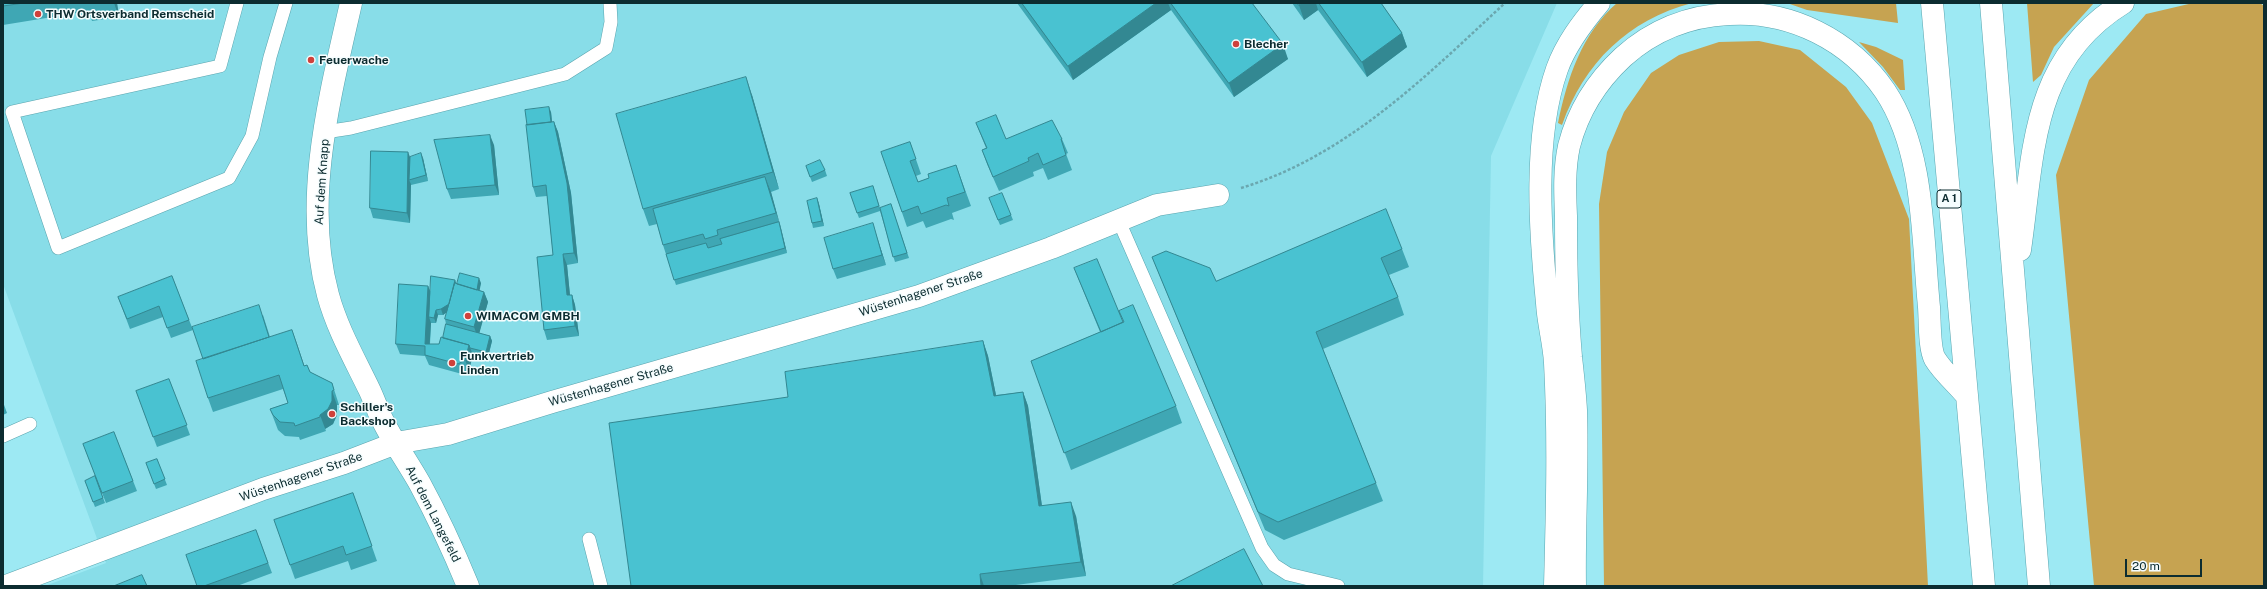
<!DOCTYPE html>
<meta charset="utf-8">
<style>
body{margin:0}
#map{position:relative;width:2267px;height:589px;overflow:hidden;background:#9de9f3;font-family:"Public Sans",sans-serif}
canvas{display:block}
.frame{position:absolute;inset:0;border:4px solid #0c2c30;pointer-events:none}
.scale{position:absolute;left:2125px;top:559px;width:77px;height:18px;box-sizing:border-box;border:2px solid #0c2c30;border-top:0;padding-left:5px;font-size:12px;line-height:14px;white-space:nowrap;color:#0c2c30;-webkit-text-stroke:3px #f6fdfe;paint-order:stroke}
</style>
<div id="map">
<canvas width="2267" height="589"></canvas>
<div class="frame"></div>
<div class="scale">20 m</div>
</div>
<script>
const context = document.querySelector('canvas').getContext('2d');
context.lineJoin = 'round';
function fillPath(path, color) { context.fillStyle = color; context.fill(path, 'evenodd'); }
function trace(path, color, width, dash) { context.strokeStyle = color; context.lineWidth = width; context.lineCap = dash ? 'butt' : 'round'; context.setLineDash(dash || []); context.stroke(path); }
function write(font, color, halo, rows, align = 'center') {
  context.font = font + ' "Public Sans",sans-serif'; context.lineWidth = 3; context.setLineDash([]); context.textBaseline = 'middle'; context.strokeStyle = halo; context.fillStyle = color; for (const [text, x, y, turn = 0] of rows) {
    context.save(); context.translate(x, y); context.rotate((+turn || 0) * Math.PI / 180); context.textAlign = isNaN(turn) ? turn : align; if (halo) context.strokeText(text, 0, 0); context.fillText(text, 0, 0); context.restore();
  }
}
fillPath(new Path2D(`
 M 3,3 L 1557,3 L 1491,156 L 1483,586 L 45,586 L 106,563 L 3,284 Z`), '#88dde8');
fillPath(new Path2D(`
 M 1617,3 L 1692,3 C 1628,20 1584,63 1562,125 L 1558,123 C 1567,79 1582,33 1617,3 Z
 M 1787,3 L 1896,3 L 1898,23 L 1807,10 Z
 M 2027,3 L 2094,3 L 2054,47 L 2041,75 L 2033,82 Z
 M 2193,3 L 2260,3 L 2264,6 L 2264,586 L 2094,586 L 2056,175 L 2089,80 L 2146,14 Z
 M 1759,41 L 1800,50 L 1846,87 L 1872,123 L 1909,219 L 1928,586 L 1604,586 L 1599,204 L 1607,152 L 1624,112 L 1651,73 L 1679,55 L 1719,42 Z
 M 1859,42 L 1876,47 L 1903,60 L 1905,90 L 1900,90 L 1883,67 Z`), '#c6a351');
const service = new Path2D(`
 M 237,3 L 220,66 L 12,112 L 58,248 L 229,178 L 252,136 L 270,57 L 286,3
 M 325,132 L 351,128 L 565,74 L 606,48 L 611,22 L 610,3
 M 1118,219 L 1262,548 L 1274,565 L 1288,574 L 1338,586
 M 3,436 L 30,424
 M 589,539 L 601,586`);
const minor = new Path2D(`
 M 351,3 C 330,96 302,200 328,295 C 337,328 354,358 369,389 C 373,397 376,406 380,415 C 391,439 407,461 420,484 C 438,517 454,552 468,586
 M 6,586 L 263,489 L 344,463 L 396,443 L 448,434 L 552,402 L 919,296 L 1051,248 L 1157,205 L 1218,195`);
const motorway = new Path2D(`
 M 1932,3 L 1984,586
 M 1991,3 L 2039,586
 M 2020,250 C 2034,154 2030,60 2123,3
 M 1555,586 C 1557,511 1559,437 1555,363 C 1554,343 1548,323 1547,303 C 1540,232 1533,137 1557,69 C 1566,44 1582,23 1599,3
 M 1575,586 C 1574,527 1578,469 1576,410 C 1575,392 1573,375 1571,357 C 1567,311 1566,263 1566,216 C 1565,193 1564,169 1569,146 C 1578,111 1596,82 1623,57 C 1653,30 1688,16 1729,14 C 1790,10 1850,40 1885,91 C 1925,151 1922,237 1929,307 C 1930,320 1929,349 1935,359 C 1943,372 1956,383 1966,395`);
trace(service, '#59a4ae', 14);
trace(minor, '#59a4ae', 23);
trace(motorway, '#59a4ae', 23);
trace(new Path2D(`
 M 1241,188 C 1347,156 1426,76 1505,3`), '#6ba7af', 2.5, [3, 2]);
trace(service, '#fff', 13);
trace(minor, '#fff', 22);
trace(motorway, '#fff', 22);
fillPath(new Path2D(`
 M 3,3 L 117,3 L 119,17 L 92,21 L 89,11 L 3,25 Z
 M 1017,3 L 1252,3 L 1288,59 L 1234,97 L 1171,10 L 1073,80 Z
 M 1292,3 L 1381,3 L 1402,33 L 1407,47 L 1367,77 L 1318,10 L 1304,20 Z
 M 752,95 L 779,189 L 771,192 L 787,253 L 676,285 L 663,245 L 657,224 L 649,226 L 643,209 Z
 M 551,112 L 552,122 L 554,122 L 558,132 L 571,193 L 578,263 L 567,265 L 570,295 L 572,295 L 575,305 L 579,336 L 547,340 L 544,330 L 553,255 L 547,196 L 536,197 L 533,187 Z
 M 976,123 L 1006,139 L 1062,139 L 1068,153 L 1066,154 L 1072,170 L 1048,180 L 1043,168 L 1033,172 L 1034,176 L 999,191 L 987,164 L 982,150 L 986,148 Z
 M 910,142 L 921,174 L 916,176 L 918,182 L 929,178 L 956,165 L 971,206 L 952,213 L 954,220 L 951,219 L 926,228 L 923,221 L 907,227 L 881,152 Z
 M 494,145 L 499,195 L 451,199 L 447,189 Z
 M 410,157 L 423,158 L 428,181 L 411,185 L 411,184 L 410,223 L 373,218 L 370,208 Z
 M 806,166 L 825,170 L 827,176 L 812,182 Z
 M 873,186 L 880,208 L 891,204 L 909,258 L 895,262 L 880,211 L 859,218 L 850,193 Z
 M 817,198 L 819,204 L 824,226 L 813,228 L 812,223 Z
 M 989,198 L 1011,215 L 1013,220 L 1000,225 Z
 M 876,234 L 886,265 L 837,279 L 833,269 Z
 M 1402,249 L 1409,267 L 1389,275 L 1398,297 L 1404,315 L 1323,349 L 1376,483 L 1383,501 L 1284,540 L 1265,530 L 1159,274 L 1152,257 L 1216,281 Z
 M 1074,268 L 1123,322 L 1176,406 L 1182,423 L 1071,470 L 1031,361 L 1100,332 Z
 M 172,276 L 193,330 L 171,338 L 163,317 L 130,329 L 118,297 Z
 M 455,280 L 456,284 L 457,284 L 481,283 L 479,290 L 484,292 L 488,302 L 479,333 L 490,336 L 492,341 L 488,357 L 472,354 L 473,355 L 469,370 L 462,374 L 429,365 L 425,356 L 400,354 L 396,344 L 428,286 L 430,291 ZM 447,312 L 445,319 L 446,324 L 443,338 L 439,344 L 430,344 L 431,323 L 436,323 L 438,315 L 443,315 Z
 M 263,315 L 270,337 L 292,330 L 304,366 L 307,365 L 310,372 L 332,383 L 339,405 L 337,405 L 337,415 L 333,424 L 325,429 L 326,431 L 300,440 L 299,437 L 285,436 L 278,430 L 270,409 L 288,403 L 283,389 L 213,412 L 208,398 L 203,359 Z
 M 983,341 L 988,356 L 996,395 L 1023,392 L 1028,406 L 1042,506 L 1076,516 L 1086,576 L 1008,586 L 631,586 L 788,397 Z
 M 169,379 L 190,435 L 157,447 L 136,391 Z
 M 3,402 L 7,413 L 3,415 Z
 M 114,432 L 137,491 L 106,503 L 83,444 Z
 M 157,459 L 167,485 L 156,489 L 146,463 Z
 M 95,476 L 105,503 L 95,507 L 85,481 Z
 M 353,493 L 377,561 L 351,570 L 348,561 L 295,579 L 274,520 Z
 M 256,530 L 272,573 L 237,586 L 197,586 Z`), '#3fa7b4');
fillPath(new Path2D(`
 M 114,3 L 117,3 L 119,17 Z
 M 1156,3 L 1168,3 L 1171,10 L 1073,80 L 1068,66 Z
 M 1302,3 L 1316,3 L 1318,10 L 1304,20 L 1299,5 Z
 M 1402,33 L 1407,47 L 1367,77 L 1362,62 Z
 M 1283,44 L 1288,59 L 1234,97 L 1229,83 Z
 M 746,77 L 752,95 L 779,189 L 773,172 Z
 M 549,107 L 551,112 L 553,132 L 551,127 Z
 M 554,122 L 558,132 L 571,193 L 578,263 L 574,253 Z
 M 490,135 L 494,145 L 499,195 L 495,185 Z
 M 408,152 L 412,162 L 409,180 L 411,184 L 410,223 L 407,213 Z
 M 421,153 L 423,158 L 428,181 L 426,175 Z
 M 765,177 L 771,192 L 781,228 L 776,213 Z
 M 817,198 L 819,204 L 824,226 L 822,221 Z
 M 779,222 L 781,228 L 787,253 L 785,248 Z
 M 873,223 L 876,234 L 886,265 L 882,255 Z
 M 563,254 L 567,265 L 571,306 L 567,295 Z
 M 479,278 L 481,283 L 478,299 L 476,293 Z
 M 455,280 L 457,286 L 451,309 L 443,315 L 441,309 Z
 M 428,286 L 432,296 L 429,317 L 431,323 L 429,354 L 425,344 Z
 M 484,292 L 488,302 L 478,338 L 474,327 Z
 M 572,295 L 575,305 L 579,336 L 575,326 Z
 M 436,310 L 438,315 L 436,323 L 434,318 Z
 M 292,330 L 297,344 L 309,380 L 304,366 Z
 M 490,336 L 492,341 L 488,357 L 486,352 Z
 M 983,341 L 988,356 L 999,410 L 994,396 Z
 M 469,345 L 473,355 L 469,370 L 465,360 Z
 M 332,391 L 337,405 L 337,415 L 333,424 L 325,429 L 326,431 L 320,415 Z
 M 1023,392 L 1028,406 L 1044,521 L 1039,506 Z
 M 1071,502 L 1076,516 L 1086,576 L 1081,562 Z
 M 980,574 L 984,586 L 981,586 Z`), '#338892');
const building = new Path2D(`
 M 3,3 L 24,3 L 3,6 Z
 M 1022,3 L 1156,3 L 1068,66 Z
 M 1171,3 L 1252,3 L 1283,44 L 1229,83 Z
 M 1297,3 L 1302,3 L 1299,5 Z
 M 1319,3 L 1381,3 L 1402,33 L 1362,62 Z
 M 746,77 L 773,172 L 643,209 L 616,114 Z
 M 549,107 L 551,122 L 527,125 L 525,110 Z
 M 996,115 L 1006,139 L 1052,120 L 1062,139 L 1061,139 L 1066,155 L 1043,165 L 1038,153 L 1028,158 L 1029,161 L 993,177 L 982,150 L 987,148 L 976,123 Z
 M 554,122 L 567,183 L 574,253 L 563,254 L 567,295 L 572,295 L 575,326 L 544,330 L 537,257 L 553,255 L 546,185 L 533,187 L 526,125 Z
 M 490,135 L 495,185 L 447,189 L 434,140 Z
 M 910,142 L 916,159 L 910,161 L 918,182 L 929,178 L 928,174 L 956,165 L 965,192 L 947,198 L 949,206 L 946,205 L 921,214 L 918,206 L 902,212 L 881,152 Z
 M 371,151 L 408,152 L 407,213 L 370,208 Z
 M 421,153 L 426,175 L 409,180 L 410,157 Z
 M 820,160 L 825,170 L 810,177 L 806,166 Z
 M 765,177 L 776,213 L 717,230 L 718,235 L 705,239 L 703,234 L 663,245 L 653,209 Z
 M 873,186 L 879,206 L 857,213 L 850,193 Z
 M 1002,193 L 1011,215 L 998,220 L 989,198 Z
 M 817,198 L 822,221 L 812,223 L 807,201 Z
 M 891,204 L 907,253 L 893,257 L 880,208 Z
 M 1386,209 L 1402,249 L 1381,258 L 1398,297 L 1316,332 L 1376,483 L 1278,522 L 1258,512 L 1152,257 L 1166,251 L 1210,268 L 1216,281 Z
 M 779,222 L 785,248 L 674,280 L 666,254 L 706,243 L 708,248 L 722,244 L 720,239 Z
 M 873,223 L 882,255 L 833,269 L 824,238 Z
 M 1097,259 L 1123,322 L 1101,332 L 1074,268 Z
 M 460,273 L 479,278 L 477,290 L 457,284 Z
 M 172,276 L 189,320 L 167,328 L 159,306 L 127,319 L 118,297 Z
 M 431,276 L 455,280 L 449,304 L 441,309 L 436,310 L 434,318 L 429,317 Z
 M 455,283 L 484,292 L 474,327 L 445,319 Z
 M 399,284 L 428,286 L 425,344 L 439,344 L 441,337 L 469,345 L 465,360 L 458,364 L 425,355 L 425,346 L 396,344 Z
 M 259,305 L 269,337 L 203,359 L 192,327 Z
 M 1133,305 L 1176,406 L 1064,453 L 1031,361 L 1124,322 L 1119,311 Z
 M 446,324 L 490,336 L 486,352 L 470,348 L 469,345 L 443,338 Z
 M 292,330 L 304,366 L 307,365 L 310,372 L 332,383 L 334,390 L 332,391 L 332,401 L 328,409 L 320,415 L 320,417 L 295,426 L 294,423 L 280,422 L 273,415 L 270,409 L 288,403 L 279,375 L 208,398 L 196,361 Z
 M 983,341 L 994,396 L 1023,392 L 1039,506 L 1071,502 L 1081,562 L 980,574 L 981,586 L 631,586 L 609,423 L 788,397 L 785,372 Z
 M 169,379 L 187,425 L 153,437 L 136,391 Z
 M 114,432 L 133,481 L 102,493 L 83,444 Z
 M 157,459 L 165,479 L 154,484 L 146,463 Z
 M 95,476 L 103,498 L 93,502 L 85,481 Z
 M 353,493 L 372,546 L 346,555 L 343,546 L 290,565 L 274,520 Z
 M 256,530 L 268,563 L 204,586 L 197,586 L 186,555 Z
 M 1244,549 L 1263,586 L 1171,586 Z
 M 142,575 L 147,586 L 114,586 Z`);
fillPath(building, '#49c2d1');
trace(building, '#338892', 1);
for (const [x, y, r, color] of [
 [38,14,4,"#cf413b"],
 [1236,44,4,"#cf413b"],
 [311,60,4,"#cf413b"],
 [468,316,4,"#cf413b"],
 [452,363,4,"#cf413b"],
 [332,414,4,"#cf413b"]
]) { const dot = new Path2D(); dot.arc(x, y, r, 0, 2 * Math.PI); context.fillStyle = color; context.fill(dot); trace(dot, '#f6fdfe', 1.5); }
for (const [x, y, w] of [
 [1949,199,24]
]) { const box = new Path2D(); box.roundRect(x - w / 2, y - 9, w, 18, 3); context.fillStyle = '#f6fdfe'; context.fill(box); trace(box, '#0c2c30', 1); }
write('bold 11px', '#0c2c30', null, [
 ["A 1",1949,199]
]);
write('bold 12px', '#0c2c30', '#f6fdfe', [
 ["THW Ortsverband Remscheid",46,14],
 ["Blecher",1244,44],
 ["Feuerwache",319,60],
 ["WIMACOM GMBH",476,316],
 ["Funkvertrieb",460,356],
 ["Linden",460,370],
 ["Schiller's",340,407],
 ["Backshop",340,421]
], 'left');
write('12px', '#0c2c30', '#f6fdfe', [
 ["Auf dem Knapp",322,182,-86],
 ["Wüstenhagener Straße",921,293,-18],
 ["Wüstenhagener Straße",611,385,-16],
 ["Wüstenhagener Straße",301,477,-19],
 ["Auf dem Langefeld",433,514,63]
]);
</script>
